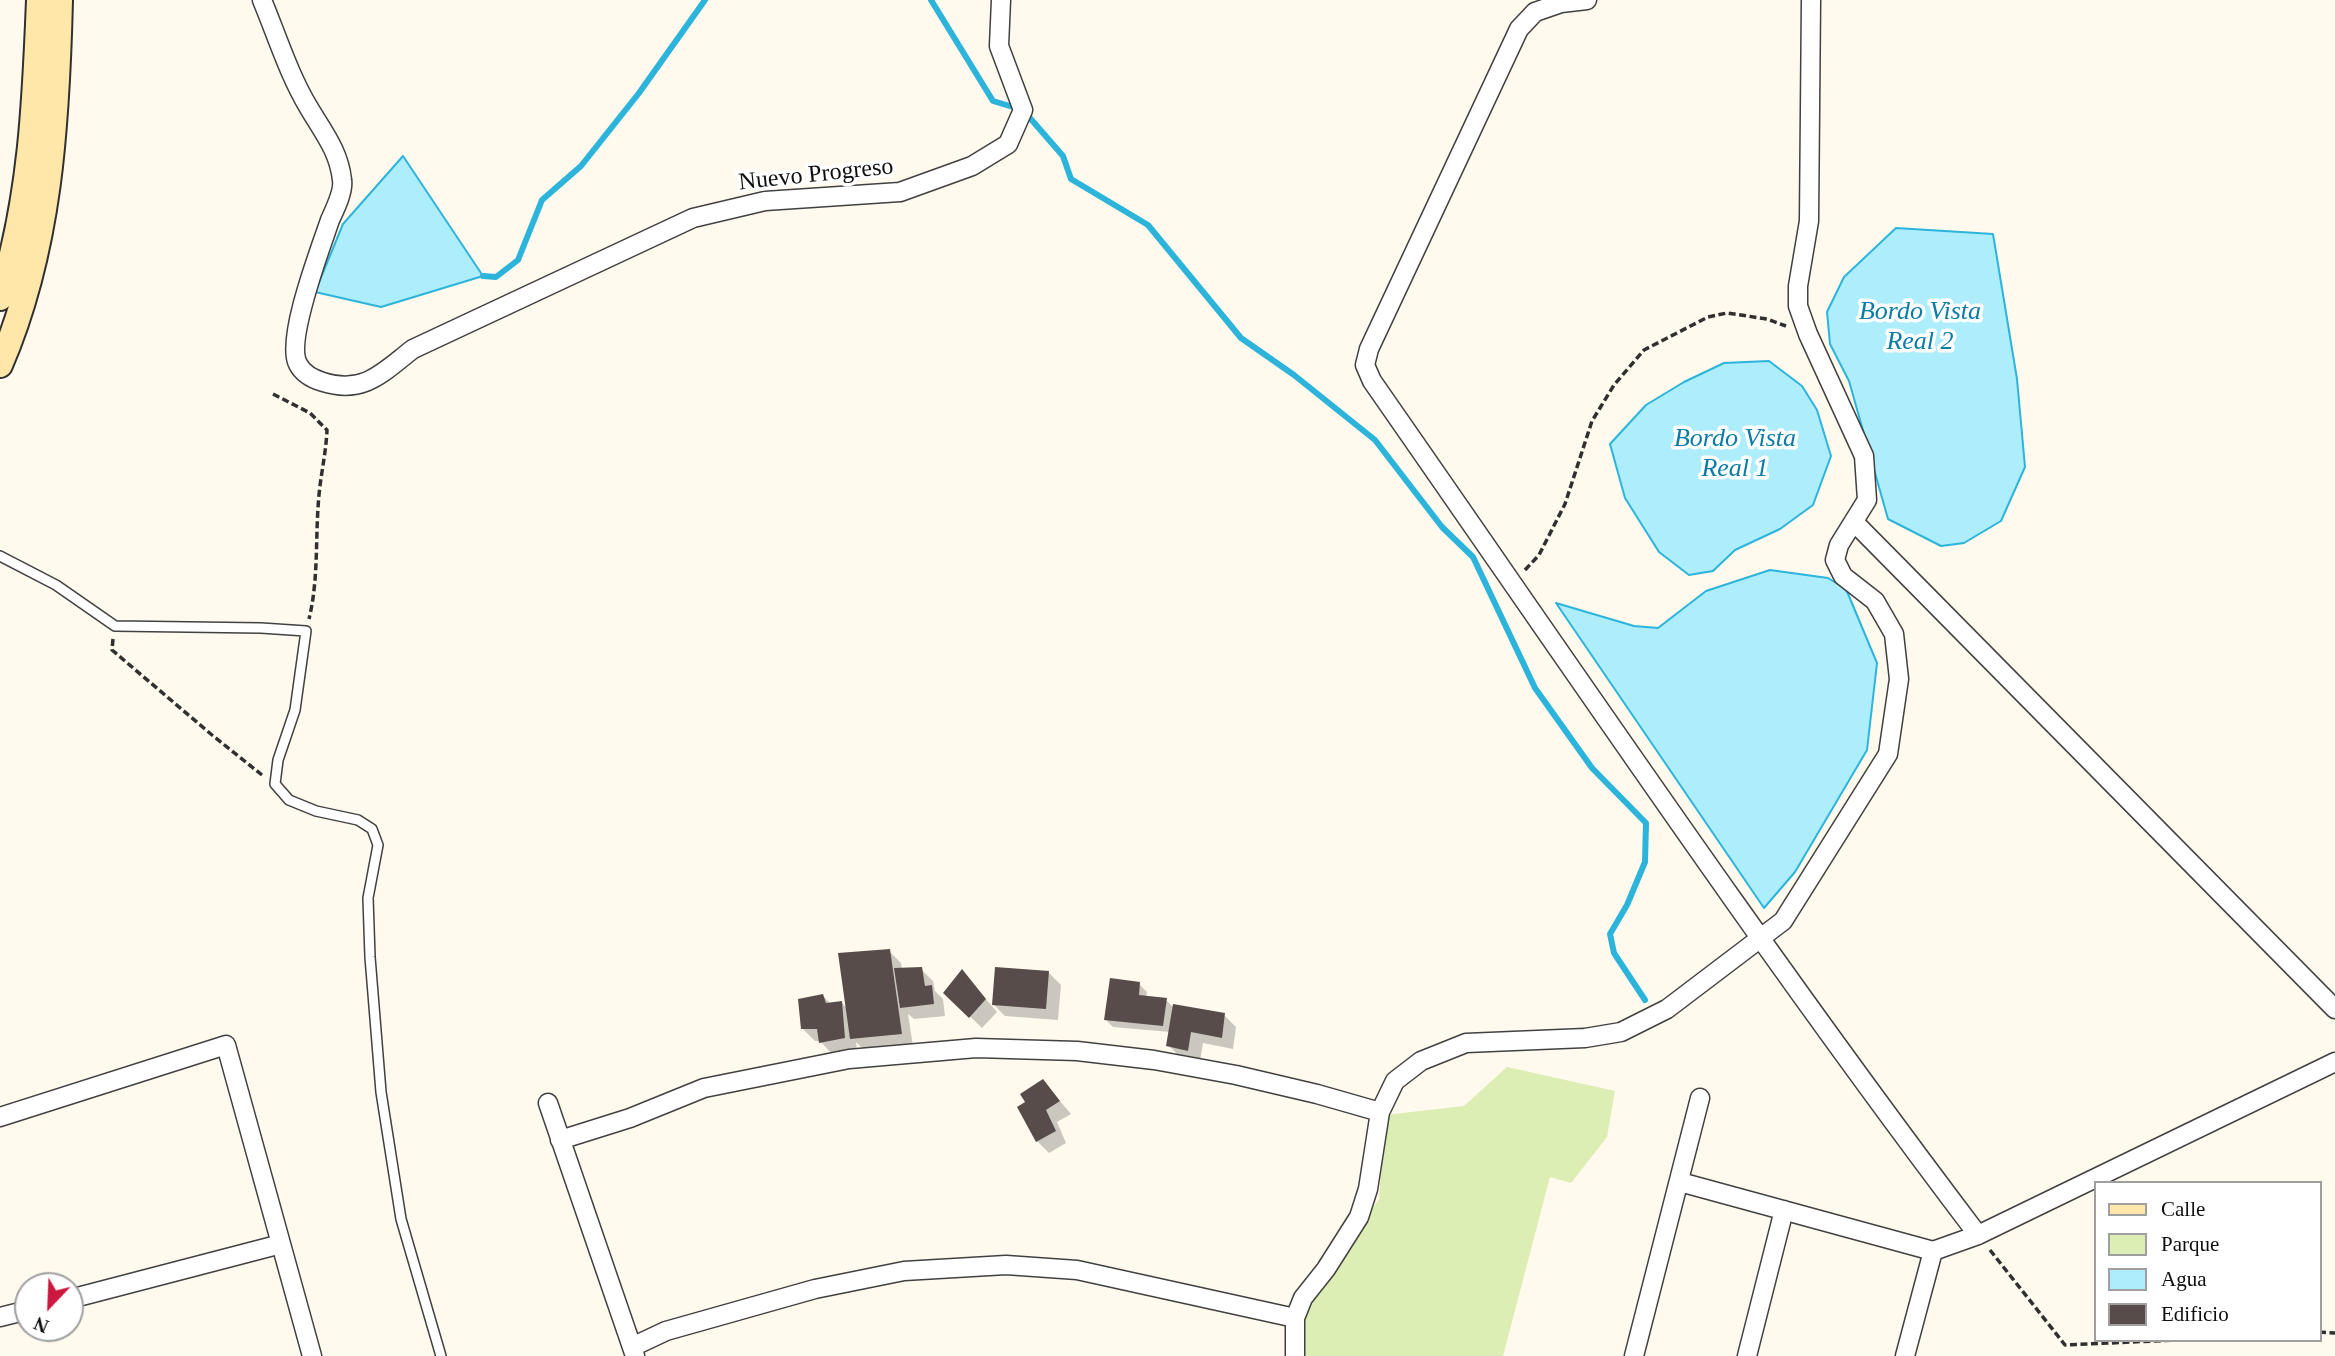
<!DOCTYPE html>
<style>
body{margin:0}
#map{position:relative;width:2335px;height:1356px;overflow:hidden;background:#fff9ee;font-family:Georgia,serif}
canvas{display:block}
.legend{position:absolute;left:2094px;top:1181px;width:228px;height:161px;box-sizing:border-box;background:#fff;border:2px solid #9f9f9f;margin:0;padding:9px 12px;list-style:none;font-size:21px;color:#0e0e0e}
.legend li{display:flex;align-items:center;gap:14px;height:35px}
.legend b{width:35px;border:2px solid #9f9f9f}
.north{position:absolute;left:14px;top:1272px;width:70px;height:70px;box-sizing:border-box;background:#fff;border:2px solid #9f9f9f;border-radius:50%;rotate:203deg;font-size:19px;font-weight:700;line-height:28px;text-align:center;color:#0e0e0e}
.north::after{content:'';display:block;margin:auto;width:24px;height:32px;background:#cc173f;clip-path:polygon(50% 0,100% 100%,50% 72%,0 100%)}
</style>
<div id="map">
<canvas width="2335" height="1356"></canvas>
<ul class="legend">
<li><b style="height:9px;background:#ffe7a9"></b>Calle</li>
<li><b style="height:19px;background:#dceeb3"></b>Parque</li>
<li><b style="height:19px;background:#adedfc"></b>Agua</li>
<li><b style="height:19px;background:#574c49"></b>Edificio</li>
</ul>
<div class="north">N</div>
</div>
<script>
const context = document.querySelector('canvas').getContext('2d');
context.lineJoin = 'round';
function fillPath(path, color) { context.fillStyle = color; context.fill(path, 'evenodd'); }
function trace(path, color, width, dash) { context.strokeStyle = color; context.lineWidth = width; context.lineCap = dash ? 'butt' : 'round'; context.setLineDash(dash || []); context.stroke(path); }
function write(font, color, halo, rows, align = 'center') {
  context.font = font + ' Georgia,serif'; context.lineWidth = 7; context.setLineDash([]); context.textBaseline = 'middle'; context.strokeStyle = halo; context.fillStyle = color; for (const [text, x, y, turn = 0] of rows) {
    context.save(); context.translate(x, y); context.rotate((+turn || 0) * Math.PI / 180); context.textAlign = isNaN(turn) ? turn : align; if (halo) context.strokeText(text, 0, 0); context.fillText(text, 0, 0); context.restore();
  }
}
fillPath(new Path2D(`
 M 1507,1067 L 1615,1091 L 1607,1137 L 1571,1183 L 1550,1177 L 1503,1356 L 1290,1356 L 1289,1320 L 1334,1265 L 1379,1199 L 1385,1115 L 1464,1106 Z`), '#dceeb3');
const water = new Path2D(`
 M 403,156 L 483,276 L 381,307 L 315,292 L 343,224 Z
 M 1896,228 L 1993,234 L 2017,379 L 2025,467 L 2001,521 L 1964,543 L 1941,546 L 1888,519 L 1849,381 L 1830,344 L 1827,312 L 1844,277 Z
 M 1769,361 L 1802,386 L 1817,410 L 1831,456 L 1813,505 L 1780,529 L 1735,550 L 1713,571 L 1689,575 L 1659,552 L 1625,498 L 1610,444 L 1646,405 L 1684,382 L 1724,363 Z
 M 1770,570 L 1828,578 L 1846,589 L 1877,663 L 1867,750 L 1795,872 L 1764,908 L 1556,603 L 1634,626 L 1658,628 L 1706,591 Z`);
fillPath(water, '#adedfc');
trace(water, '#2cb4db', 2);
fillPath(new Path2D(`
 M 889,951 L 901,963 L 902,970 L 921,969 L 933,981 L 935,991 L 943,999 L 945,1016 L 914,1019 L 908,1014 L 913,1046 L 864,1050 L 856,1042 L 857,1050 L 832,1054 L 820,1041 L 815,1041 L 803,1029 L 823,996 L 831,1004 L 842,1003 L 848,1009 Z
 M 1049,973 L 1061,985 L 1058,1020 L 1005,1016 L 993,1004 Z
 M 973,984 L 997,1012 L 982,1028 L 945,992 Z
 M 1139,984 L 1147,992 L 1146,998 L 1166,1000 L 1174,1008 L 1224,1015 L 1236,1027 L 1233,1049 L 1203,1043 L 1200,1062 L 1180,1057 L 1168,1045 L 1170,1032 L 1113,1027 L 1106,1020 Z
 M 1043,1081 L 1071,1114 L 1057,1122 L 1066,1143 L 1049,1153 L 1037,1141 L 1027,1103 Z`), '#0003');
trace(new Path2D(`
 M 931,0 L 993,101 L 1023,110 L 1063,156 L 1071,179 L 1148,225 L 1241,338 L 1294,375 L 1375,440 L 1442,527 L 1473,557 L 1535,688 L 1592,768 L 1646,823 L 1645,862 L 1627,905 L 1610,934 L 1614,953 L 1645,1000
 M 483,276 L 496,277 L 518,260 L 542,200 L 581,166 L 639,93 L 705,0`), '#2cb4db', 6);
fillPath(new Path2D(`
 M 890,949 L 902,1034 L 850,1039 L 838,953 Z
 M 922,967 L 925,986 L 932,985 L 934,1004 L 900,1008 L 894,968 Z
 M 995,967 L 1049,971 L 1046,1009 L 992,1005 Z
 M 962,969 L 986,999 L 969,1018 L 943,993 Z
 M 1110,978 L 1140,982 L 1139,995 L 1167,998 L 1163,1026 L 1104,1020 Z
 M 823,994 L 826,1003 L 842,1001 L 845,1038 L 819,1043 L 817,1029 L 801,1029 L 798,999 Z
 M 1173,1004 L 1225,1013 L 1222,1038 L 1191,1032 L 1188,1051 L 1166,1046 Z
 M 1043,1079 L 1060,1101 L 1046,1110 L 1056,1131 L 1036,1142 L 1017,1107 L 1025,1102 L 1020,1094 Z`), '#574c49');
const lane = new Path2D(`
 M 0,556 L 56,585 L 115,626 L 261,628 L 306,631 L 295,710 L 278,760 L 275,784 L 289,800 L 316,811 L 358,820 L 372,829 L 378,845 L 368,898 L 370,957 L 381,1092 L 401,1219 L 441,1356`);
const street = new Path2D(`
 M 262,0 C 277,36 289,75 309,108 C 323,132 339,151 342,180 C 344,191 335,209 330,220 C 321,247 285,340 298,364 C 303,374 313,379 323,382 C 364,395 383,372 413,349 L 693,218 L 765,201 L 900,192 L 972,166 L 1008,144 L 1023,110 L 999,46 L 1001,0
 M 1587,0 L 1561,3 L 1535,12 L 1519,29 L 1369,349 L 1365,365 L 1372,381 C 1572,668 1767,957 1978,1235
 M 1854,522 L 2335,1009
 M 548,1103 L 635,1356
 M 0,1117 L 226,1045 L 312,1356
 M 560,1140 L 630,1118 L 704,1088 L 849,1059 L 976,1048 L 1077,1051 L 1154,1060 L 1236,1075 L 1317,1094 L 1380,1112
 M 1680,1182 L 1933,1251 L 1978,1235 L 2335,1062
 M 70,1299 L 281,1244
 M 0,1317 L 28,1310
 M 632,1347 L 666,1331 L 815,1289 L 904,1271 L 1006,1265 L 1077,1270 L 1295,1318
 M 1295,1356 L 1295,1318 L 1303,1298 L 1326,1269 L 1359,1217 L 1368,1189 L 1380,1112 L 1395,1081 L 1421,1061 L 1466,1043 L 1585,1038 L 1621,1032 L 1667,1009 L 1783,921 L 1888,754 L 1899,679 L 1894,634 L 1875,601 L 1843,576 L 1835,560 L 1839,545 L 1867,500 L 1864,456 L 1808,334 L 1798,306 L 1798,286 L 1809,221 L 1811,0
 M 1634,1356 L 1700,1098
 M 1747,1356 L 1784,1210
 M 1905,1356 L 1933,1251`);
const secondary = new Path2D(`
 M 0,298 C 31,199 35,102 39,0
 M 0,365 C 50,249 57,124 60,0`);
trace(lane, '#414141', 12);
trace(street, '#414141', 21);
trace(secondary, '#303030', 28);
trace(new Path2D(`
 M 273,394 L 310,413 L 327,430 C 326,453 321,473 319,495 C 315,536 319,578 309,619
 M 1525,570 L 1539,555 L 1565,504 L 1592,421 L 1614,385 L 1644,350 L 1708,317 L 1727,313 L 1767,319 L 1786,326
 M 113,639 L 112,650 L 212,735 L 262,775
 M 1990,1250 L 2065,1345 L 2176,1340
 M 2319,1332 L 2335,1333`), '#303030', 3.5, [7, 3.5]);
trace(lane, '#fff', 9);
trace(street, '#fff', 18);
trace(secondary, '#ffe7a9', 24);
write('24px', '#0e0e0e', '#fff', [
 ["Nuevo Progreso",816,175,-6]
]);
write('italic 26px', '#0a7ca5', '#fff', [
 ["Bordo Vista",1920,312],
 ["Real 2",1920,342],
 ["Bordo Vista",1735,439],
 ["Real 1",1735,469]
]);
</script>
